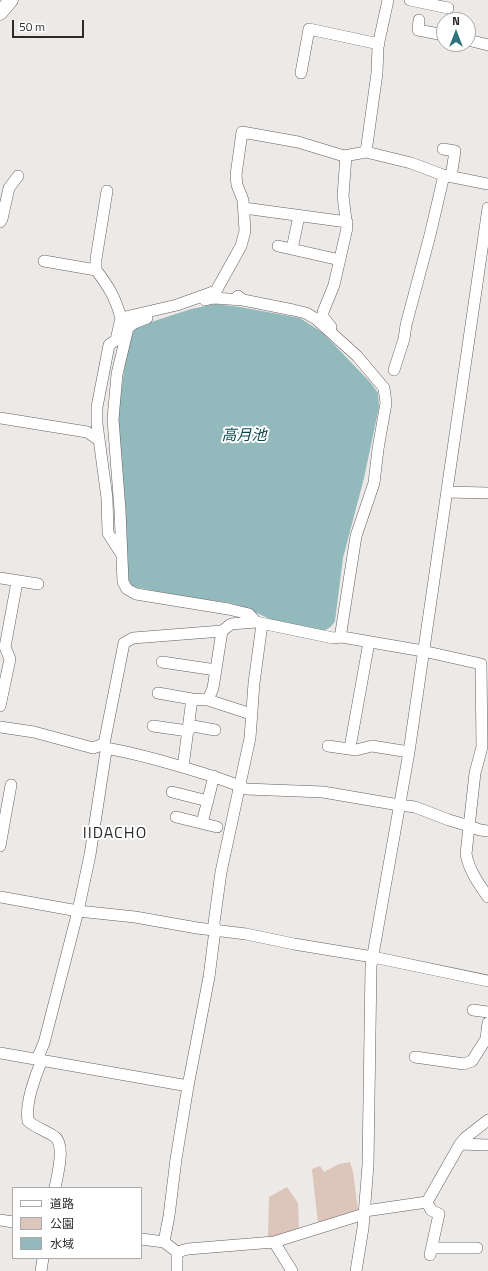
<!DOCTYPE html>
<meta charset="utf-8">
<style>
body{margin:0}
#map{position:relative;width:488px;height:1271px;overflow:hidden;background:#ede9e7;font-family:"Titillium Web","Noto Sans JP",sans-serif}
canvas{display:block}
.legend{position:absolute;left:12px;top:1187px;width:130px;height:72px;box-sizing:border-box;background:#fff;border:1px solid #abaaaa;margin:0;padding:5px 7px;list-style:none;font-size:12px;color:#2d2b2a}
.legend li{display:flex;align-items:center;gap:8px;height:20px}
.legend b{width:20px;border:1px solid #abaaaa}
.north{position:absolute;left:436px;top:12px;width:40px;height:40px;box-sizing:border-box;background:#fff;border:1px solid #abaaaa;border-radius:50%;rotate:0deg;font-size:11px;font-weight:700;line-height:16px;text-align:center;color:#2d2b2a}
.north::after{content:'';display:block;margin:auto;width:14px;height:18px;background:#2a747a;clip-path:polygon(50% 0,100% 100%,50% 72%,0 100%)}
.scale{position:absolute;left:12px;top:20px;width:72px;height:18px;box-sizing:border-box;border:2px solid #2d2b2a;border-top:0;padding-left:5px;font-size:12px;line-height:14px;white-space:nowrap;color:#2d2b2a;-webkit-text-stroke:3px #fff;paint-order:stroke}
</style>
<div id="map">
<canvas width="488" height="1271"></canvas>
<ul class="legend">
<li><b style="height:5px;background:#fff"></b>道路</li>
<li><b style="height:11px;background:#dcc5bb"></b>公園</li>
<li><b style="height:11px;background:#92b9bc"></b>水域</li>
</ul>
<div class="north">N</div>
<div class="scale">50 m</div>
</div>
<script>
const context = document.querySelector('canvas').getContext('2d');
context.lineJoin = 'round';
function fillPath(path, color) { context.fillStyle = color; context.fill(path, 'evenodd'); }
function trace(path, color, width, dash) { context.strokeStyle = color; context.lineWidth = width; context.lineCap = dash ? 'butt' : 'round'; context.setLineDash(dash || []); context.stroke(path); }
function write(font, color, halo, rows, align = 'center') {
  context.font = font + ' "Titillium Web","Noto Sans JP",sans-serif'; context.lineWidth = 4; context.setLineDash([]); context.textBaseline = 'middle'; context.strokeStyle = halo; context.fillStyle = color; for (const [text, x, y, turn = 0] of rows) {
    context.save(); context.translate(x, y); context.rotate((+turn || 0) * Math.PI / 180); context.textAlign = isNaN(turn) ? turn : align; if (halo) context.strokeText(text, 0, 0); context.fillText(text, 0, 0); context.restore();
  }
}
fillPath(new Path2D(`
 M 350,1162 L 353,1172 L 358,1210 L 318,1223 L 312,1169 L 320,1166 L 324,1172 L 339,1164 Z
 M 287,1187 L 298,1203 L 299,1230 L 268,1239 L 269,1197 Z`), '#dcc5bb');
fillPath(new Path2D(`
 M 215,304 L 240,307 L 300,318 L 323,333 L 370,382 L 378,393 L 379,407 L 364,478 L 343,558 L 335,621 C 331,628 327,630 319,631 L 272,620 L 244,607 L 230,603 L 176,595 L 129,586 L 117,420 L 129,337 L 136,327 L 191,309 Z`), '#92b9bc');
const minor = new Path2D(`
 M 388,0 L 378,46 L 377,73 L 366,152 L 411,163 L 443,175 L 488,184
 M 410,0 L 448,8
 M 419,20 L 418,30 L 444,35
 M 468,40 L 488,45
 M 301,73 L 309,29 L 379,44
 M 443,149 L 455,151 L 451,177
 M 244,208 L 347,222
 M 0,222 L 2,219 L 9,188 L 18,176
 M 278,246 L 340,260
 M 292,249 L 299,216
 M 44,261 L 96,270 C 109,287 115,297 121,318
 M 96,270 L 96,259 L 107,191
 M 238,296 L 243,300 L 293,310 L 306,313 L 316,319 L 357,356 L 384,388 L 386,403 L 378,449 L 374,483 L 356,536 L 341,632 L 342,637
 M 205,300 L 214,298 L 243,300
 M 147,318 L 134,323 L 128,328 L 117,374 L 113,419 L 120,510 L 123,582 L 127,589 L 136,594 L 228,609 L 249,614 L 256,622
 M 331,327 L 323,317 L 323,312 L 334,285 L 347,228 L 343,196 L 346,156
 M 394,370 L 404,339 L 406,325 L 430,235 L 444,175
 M 0,418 L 87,432 L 99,440
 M 447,492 L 488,493
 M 122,555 L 108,533 L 107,498 L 97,424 L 97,407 L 109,345 L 116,340 L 121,318 L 177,305 L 216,291 L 241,246 L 245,231 L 243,200 L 237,185 L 236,175 L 242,132 L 298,142 L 344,156 L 366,152
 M 0,578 L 38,584
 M 162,662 L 216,670
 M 158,693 L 192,699
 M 208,700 L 248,713
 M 0,706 L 10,659 L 5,647 L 17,582
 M 153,726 L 188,731 L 193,726 L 215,730
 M 0,727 L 34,732 L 93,748 L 104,744 L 124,643 L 133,638 L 222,631 L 231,624 L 256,622 L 333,638 L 342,637 L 423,651 L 481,664 L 482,747 L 475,773 L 466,854 C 469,870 478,883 488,897
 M 351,742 L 369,642
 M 328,746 L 356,750 L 372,746 L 409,752
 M 105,748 C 130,752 155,759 179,766 C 202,773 225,779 246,789 L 323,792 L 399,805 L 415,807 L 449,820 L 469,826 L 480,830 L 488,831
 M 183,767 L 192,699 L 208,700 L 213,688 L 222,631
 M 172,792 L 208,801
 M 176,817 L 217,827
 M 202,823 L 214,776
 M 0,846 L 11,785
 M 0,897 L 78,911 L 135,917 L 197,928 L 246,934 L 294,944 L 373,957 L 488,981
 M 473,1010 L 488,1012
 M 0,1053 L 188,1086
 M 415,1057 L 464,1064 L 472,1061 L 486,1039 L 488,1023
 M 37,1059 L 44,1043 L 78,911 L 90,855 L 106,751 L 104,744
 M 42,1060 C 35,1076 25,1104 28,1121 C 36,1128 47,1131 55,1137 C 66,1146 57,1176 55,1188
 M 460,1144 L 488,1145
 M 427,1202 L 431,1210 L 439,1214 L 430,1255
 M 365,1211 L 427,1202 L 460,1144 L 465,1138 L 488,1120
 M 0,1220 L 13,1222
 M 141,1239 L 164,1242 L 177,1252 L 177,1271
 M 164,1242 L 169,1216 L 176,1159 L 188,1086 L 209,977 L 215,930 L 214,923 L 221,872 L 250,738 L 254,683 L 262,624
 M 274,1242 L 292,1271
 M 432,1248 L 477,1248
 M 177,1252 L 188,1249 L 274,1242 L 364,1214
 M 41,1271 L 43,1258
 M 356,1271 L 363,1228 L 368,1165 L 371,966 L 409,752 L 488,208`);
const major = new Path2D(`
 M 0,13 L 11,0`);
trace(minor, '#635f5e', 12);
trace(major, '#635f5e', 15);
trace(minor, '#fff', 11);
trace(major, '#fff', 14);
write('italic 15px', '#08464a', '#fff', [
 ["高月池",244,436]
]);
context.letterSpacing = '1px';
write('16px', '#2d2b2a', '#fff', [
 ["IIDACHO",115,834]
]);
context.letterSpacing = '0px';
</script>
